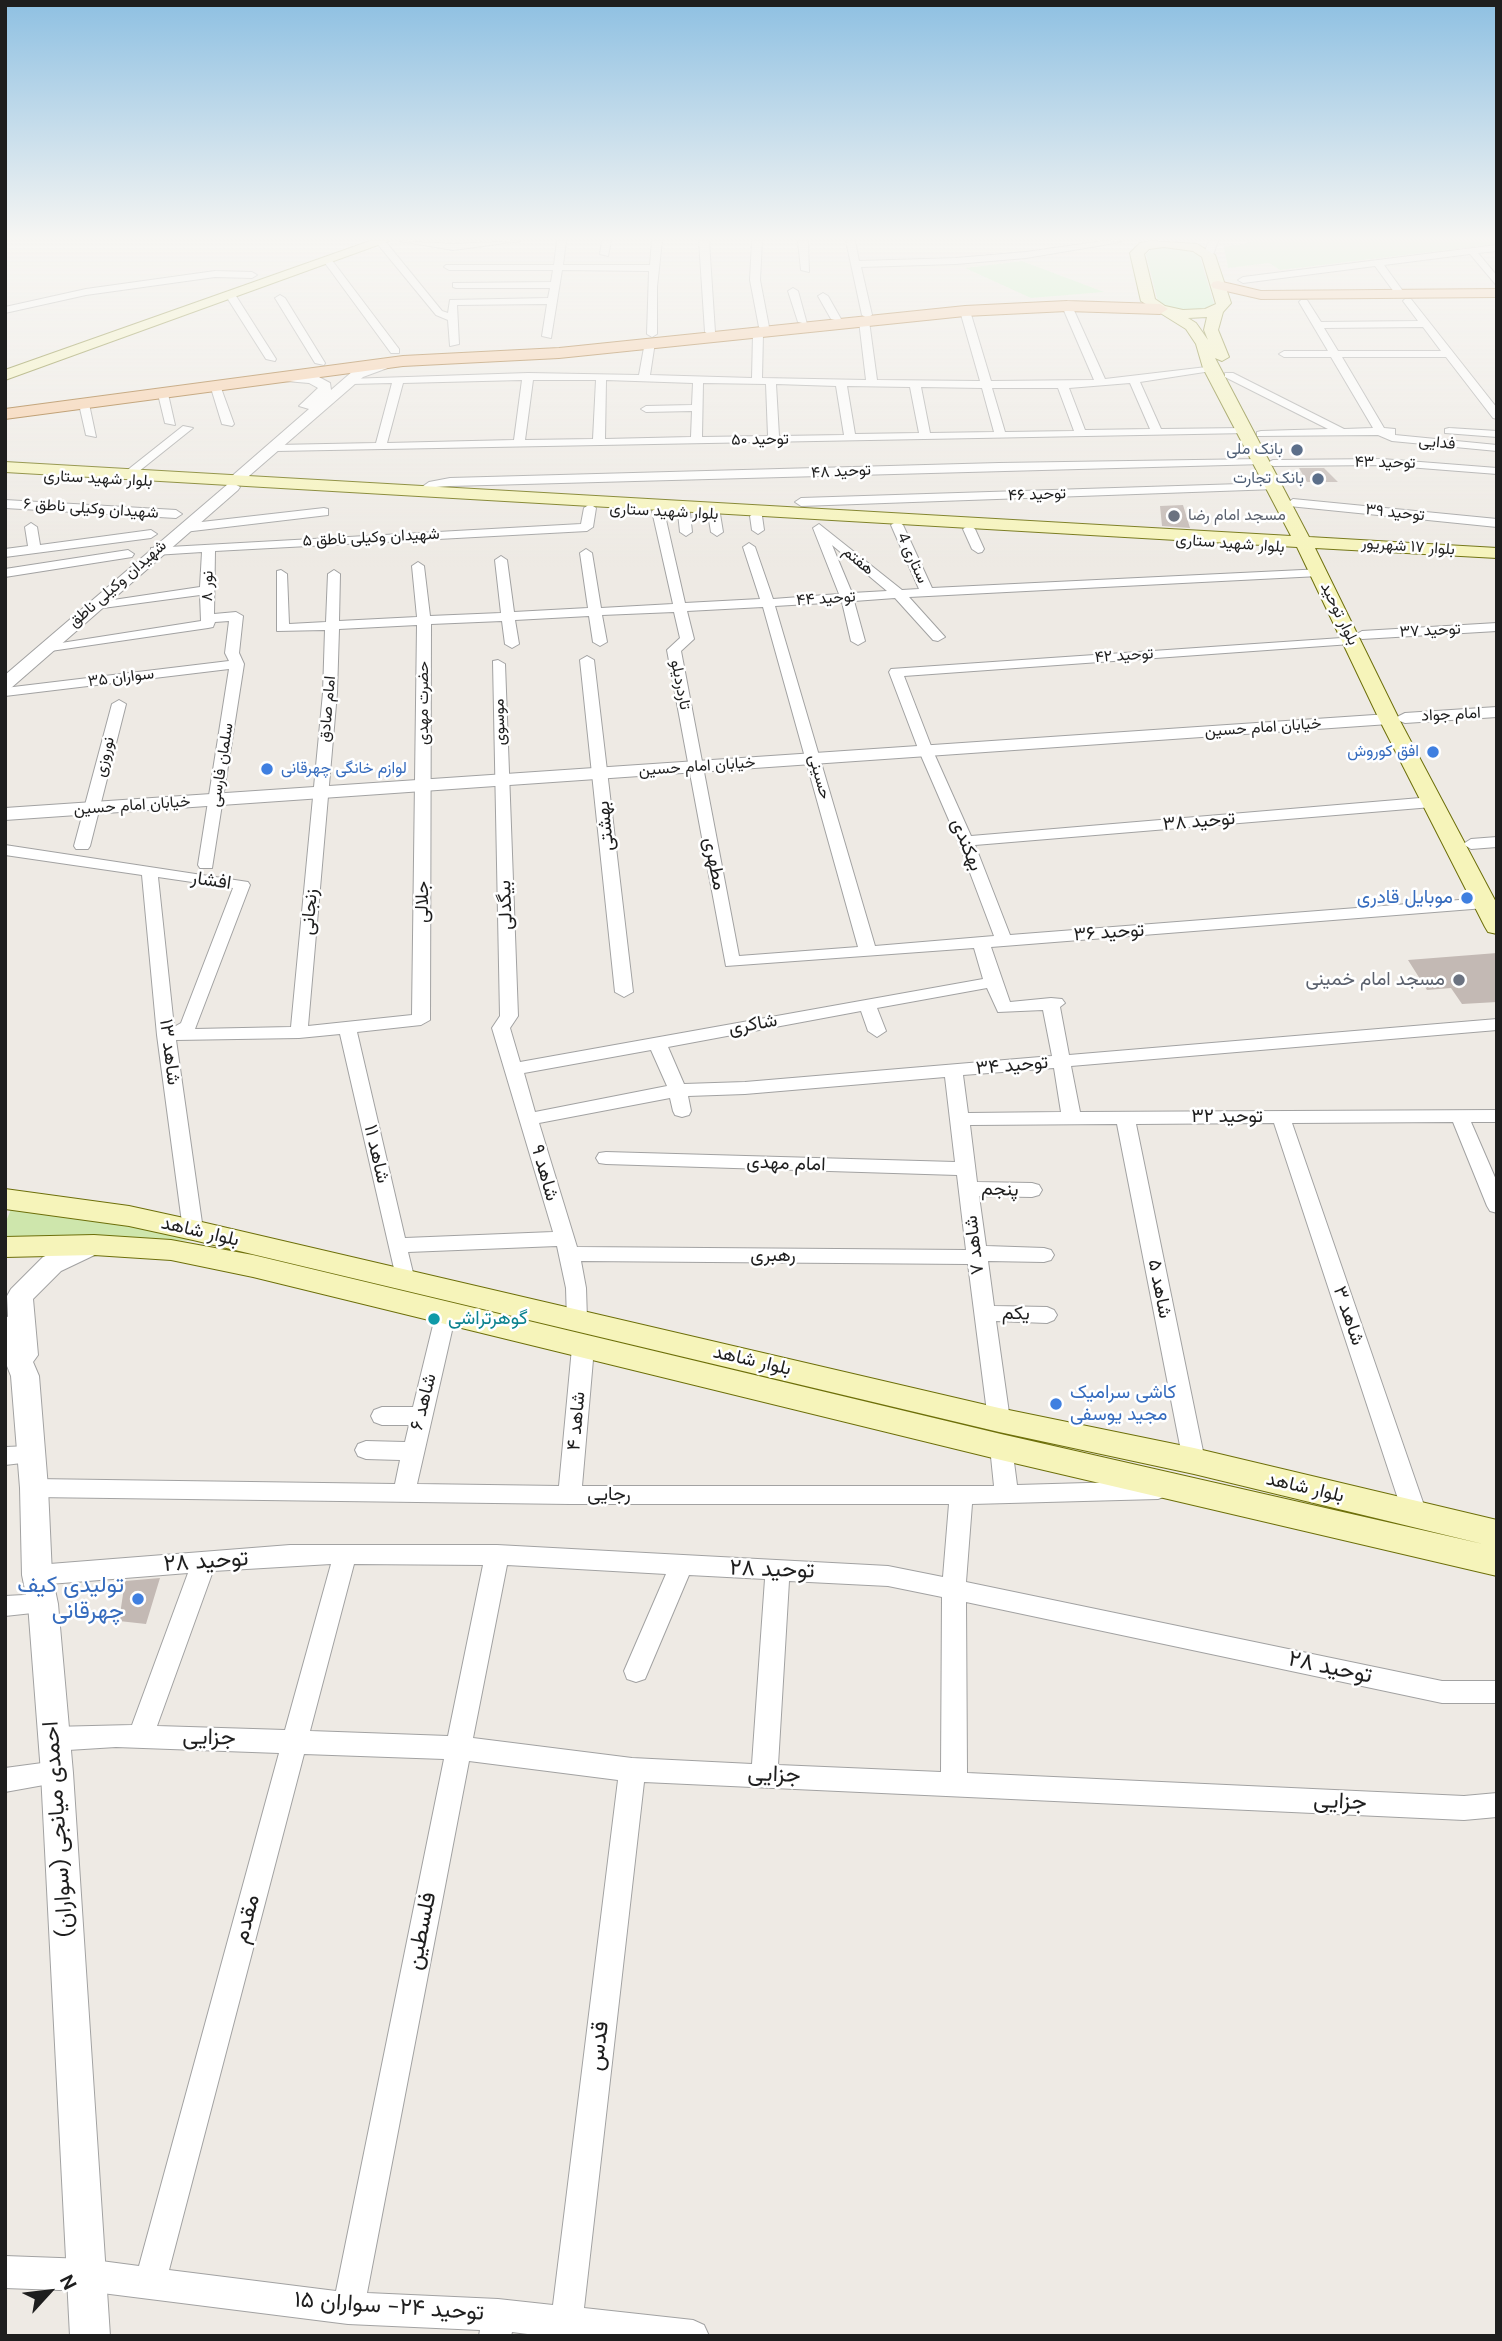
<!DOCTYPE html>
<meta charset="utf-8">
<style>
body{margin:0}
#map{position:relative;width:1502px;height:2341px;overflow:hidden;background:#eeeae4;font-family:"DM Sans",sans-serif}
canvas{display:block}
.frame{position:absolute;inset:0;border:7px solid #1e1e1e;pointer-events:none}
.north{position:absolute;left:14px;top:2257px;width:70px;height:70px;-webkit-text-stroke:5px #fff;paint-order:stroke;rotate:63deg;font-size:19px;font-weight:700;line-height:28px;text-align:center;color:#1e1e1e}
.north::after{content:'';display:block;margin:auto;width:24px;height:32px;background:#1e1e1e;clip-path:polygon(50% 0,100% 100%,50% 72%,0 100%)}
</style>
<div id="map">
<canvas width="1502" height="2341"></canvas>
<div class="frame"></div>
<div class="north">N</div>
</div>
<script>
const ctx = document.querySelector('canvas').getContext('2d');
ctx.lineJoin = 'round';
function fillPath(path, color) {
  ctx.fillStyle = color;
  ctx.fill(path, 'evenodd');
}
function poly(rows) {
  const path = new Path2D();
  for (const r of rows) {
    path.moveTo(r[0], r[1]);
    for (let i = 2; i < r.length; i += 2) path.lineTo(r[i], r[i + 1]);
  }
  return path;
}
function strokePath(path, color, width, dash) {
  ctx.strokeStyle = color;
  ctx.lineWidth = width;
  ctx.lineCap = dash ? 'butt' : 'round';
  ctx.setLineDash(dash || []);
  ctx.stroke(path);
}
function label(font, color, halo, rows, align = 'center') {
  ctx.font = font + ' "DM Sans",Vazirmatn,sans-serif';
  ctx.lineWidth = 5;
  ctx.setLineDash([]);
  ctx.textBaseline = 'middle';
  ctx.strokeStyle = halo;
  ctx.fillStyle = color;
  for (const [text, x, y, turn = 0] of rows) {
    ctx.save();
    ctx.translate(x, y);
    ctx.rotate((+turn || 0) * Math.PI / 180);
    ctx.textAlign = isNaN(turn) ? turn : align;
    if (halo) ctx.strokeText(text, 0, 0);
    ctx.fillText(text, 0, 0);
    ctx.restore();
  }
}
fillPath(poly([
 [13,1204,204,1241,99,1239,5,1243,5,1224]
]), '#cee6ac');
fillPath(poly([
 [1257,241,1497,241,1497,244,1280,270,1269,263,1228,268,1224,247],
 [1163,247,1179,248,1199,254,1214,304,1202,309,1186,310,1165,306,1158,302,1146,254,1152,249],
 [1022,261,1104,292,1031,298,965,268]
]), '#c3f6c3');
fillPath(poly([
 [1299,468,1324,468,1338,482,1307,482],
 [1183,505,1190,528,1162,526,1160,506],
 [1497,953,1497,1002,1462,1004,1451,988,1427,990,1408,960],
 [160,1578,146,1624,119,1621,125,1581]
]), '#c3b9b4');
const minor = poly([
 [385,241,442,311,448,313,450,300,548,298,550,288,456,288,453,287,453,283,551,282,553,270,449,270,444,267,446,265,554,265,557,241,566,241,563,265,650,265,652,241,662,241,657,287,657,334,652,337,647,334,649,271,562,270,551,338,542,336,547,304,457,305,459,344,450,346,448,320,436,315,376,242,385,241],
 [400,241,453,244,520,241,453,250,400,241],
 [602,241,611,241,608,256,600,254,602,241],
 [699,241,709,241,715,332,710,335,705,332,699,241],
 [752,241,762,241,760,280,769,327,764,330,759,327,750,280,752,241],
 [798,241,808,241,809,272,801,270,798,241],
 [846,241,855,241,859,261,956,258,1026,252,1103,241,1121,242,1026,258,956,264,861,267,872,315,867,318,862,315,846,241],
 [1209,241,1218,241,1213,255,1208,258,1203,255,1209,241],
 [1497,245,1497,251,1478,253,1497,276,1497,286,1470,254,1384,265,1405,294,1400,297,1397,296,1375,266,1243,283,1238,280,1243,277,1497,245],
 [325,259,331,259,399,349,399,353,391,353,325,263,325,259],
 [215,271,252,272,257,275,252,278,215,277,86,295,5,313,5,307,86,289,215,271],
 [793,288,798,291,807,324,798,322,788,291,793,288],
 [231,293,236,296,276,359,275,361,266,359,226,296,231,293],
 [823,293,828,296,841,319,839,321,831,319,818,296,823,293],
 [280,295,285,298,325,363,324,365,315,363,275,298,280,295],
 [1405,299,1411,299,1497,408,1497,419,1493,418,1446,357,1342,357,1384,428,1395,429,1395,435,1497,445,1497,451,1392,441,1378,435,1257,436,1257,432,1261,431,1328,429,1225,377,1225,373,1233,373,1344,429,1373,428,1331,357,1284,357,1279,354,1284,351,1328,351,1299,302,1301,300,1307,300,1321,322,1418,321,1403,301,1405,299],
 [1423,327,1441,351,1338,351,1324,328,1423,327],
 [1067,303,1072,306,1105,379,1215,366,1216,368,1211,371,1140,382,1161,429,1244,428,1248,429,1248,433,276,451,270,448,276,445,376,443,392,383,351,384,346,381,347,379,528,373,639,375,645,342,650,339,655,342,650,375,752,378,753,334,758,331,763,334,762,378,866,380,859,321,864,318,869,321,877,380,980,381,960,311,965,308,970,311,991,381,1094,380,1062,306,1067,303],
 [522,380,514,440,387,443,403,383,522,380],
 [533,380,596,380,593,439,525,440,533,380],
 [606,380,693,383,692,405,646,406,641,409,646,412,692,411,691,437,605,439,606,380],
 [703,383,766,384,768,436,702,437,703,383],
 [1130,383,1150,429,1085,430,1069,388,1130,383],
 [776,384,836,386,844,435,779,436,776,384],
 [847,386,910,387,919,433,855,434,847,386],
 [921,387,982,388,994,432,930,433,921,387],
 [992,388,1058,388,1074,431,1005,432,992,388],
 [216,385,221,388,234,424,232,426,222,424,211,388,216,385],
 [163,391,168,394,175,425,165,423,158,394,163,391],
 [84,401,89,404,96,437,86,435,79,404,84,401],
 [183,426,193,428,133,476,125,476,125,472,183,426],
 [1449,428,1497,431,1497,437,1445,433,1445,429,1449,428],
 [1260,459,1264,460,1264,464,450,486,436,487,425,493,419,489,429,482,450,478,999,463,1260,459],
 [1382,459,1497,468,1497,474,1382,465,1273,466,1267,463,1273,460,1382,459],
 [1272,483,1276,485,1276,489,801,506,795,502,801,498,1272,483],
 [1293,499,1497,519,1497,527,1289,506,1287,503,1293,499],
 [5,500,176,510,182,514,176,518,5,508,5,500],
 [590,504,596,508,593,527,587,531,215,551,214,614,236,612,243,616,239,653,244,664,212,868,200,868,198,865,229,669,5,696,5,688,229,661,225,653,229,621,215,622,213,627,208,628,37,653,35,650,42,646,201,621,200,595,88,610,86,607,93,603,200,587,202,552,155,555,151,554,151,548,581,524,584,508,590,504],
 [658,507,664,511,685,603,760,599,743,547,749,543,755,547,773,599,839,594,813,528,819,524,902,590,919,589,891,525,897,521,903,525,932,588,1323,569,1325,572,1319,576,909,597,945,637,938,641,933,640,895,598,854,601,865,641,858,645,851,641,842,602,775,606,875,946,994,936,958,841,919,751,889,672,891,669,1356,637,1356,643,1351,644,904,676,933,751,971,836,1432,797,1440,802,1432,807,975,845,1010,935,1485,898,1493,903,1485,908,991,947,1010,1002,1051,998,1062,999,1065,1003,1060,1007,1069,1055,1497,1019,1497,1030,1071,1066,1080,1112,1497,1110,1497,1122,1471,1122,1497,1182,1497,1213,1490,1211,1487,1206,1453,1122,1292,1123,1427,1514,1423,1521,1415,1523,1407,1521,1403,1514,1274,1123,1136,1124,1205,1461,1202,1467,1194,1470,1186,1467,1183,1461,1117,1124,970,1125,977,1182,1032,1183,1039,1185,1042,1190,1039,1195,1032,1197,979,1196,986,1246,1044,1248,1051,1250,1054,1255,1051,1260,1044,1262,988,1261,994,1306,1047,1307,1054,1310,1057,1315,1054,1320,1047,1323,996,1321,1010,1420,1007,1426,999,1429,991,1426,988,1420,968,1264,581,1261,586,1288,587,1320,584,1325,577,1328,570,1325,567,1320,566,1288,557,1246,408,1252,415,1281,412,1286,405,1288,398,1286,340,1034,299,1038,176,1040,203,1230,200,1235,186,1235,183,1230,157,1035,142,875,5,855,5,845,248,882,250,885,195,1029,291,1027,323,693,325,630,277,631,277,571,281,570,287,574,289,624,326,622,328,574,334,570,340,574,339,621,417,617,412,566,418,562,424,566,430,616,501,613,495,560,501,556,507,560,514,612,588,608,580,553,586,549,592,553,601,608,673,604,652,511,658,507],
 [832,545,887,591,852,593,832,545],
 [763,607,858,947,739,956,681,651,694,639,687,611,763,607],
 [674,612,680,638,667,650,726,966,974,948,983,979,520,1062,510,1028,518,1016,505,664,498,660,493,661,500,1016,492,1028,553,1232,405,1238,357,1032,421,1025,430,1020,431,624,502,621,505,644,512,648,519,644,515,620,589,616,593,642,600,646,607,642,602,615,674,612],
 [417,625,412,1015,308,1026,337,693,339,629,417,625],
 [158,877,233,888,181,1023,174,1027,158,877],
 [987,988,998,1012,1043,1010,1052,1056,745,1082,684,1084,668,1047,861,1011,868,1031,877,1037,886,1031,877,1008,987,988],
 [651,1050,667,1086,535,1112,524,1073,651,1050],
 [1054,1068,1061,1112,968,1113,963,1075,1054,1068],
 [945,1077,955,1162,606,1152,599,1153,596,1158,599,1163,606,1164,957,1175,966,1250,577,1247,539,1123,670,1098,673,1111,675,1115,682,1117,689,1115,691,1111,688,1096,745,1094,945,1077],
 [324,508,328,509,328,515,184,532,178,528,184,524,324,508],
 [684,509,690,513,692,532,686,536,680,532,678,513,684,509],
 [714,510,720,514,723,532,717,536,711,532,708,514,714,510],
 [756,512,762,516,764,530,758,534,752,530,750,516,756,512],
 [31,523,37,527,40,545,151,530,157,534,151,538,5,557,5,549,28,546,25,527,31,523],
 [969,525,975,529,984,549,982,552,978,553,972,549,963,529,969,525],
 [128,550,134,554,132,557,5,577,5,569,128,550],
 [1497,623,1497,631,1362,639,1355,635,1362,631,1497,623],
 [587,656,594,660,633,992,624,997,615,992,580,660,587,656],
 [119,700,126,704,90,846,88,849,76,849,74,846,112,704,119,700],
 [1497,837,1497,847,1471,849,1463,844,1471,839,1497,837],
 [446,1305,453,1308,456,1313,417,1484,559,1486,572,1348,576,1342,583,1340,590,1342,594,1348,582,1486,994,1486,990,1447,993,1441,1001,1438,1009,1441,1012,1447,1017,1485,1158,1481,1166,1484,1169,1490,1166,1496,1158,1499,972,1504,966,1582,1442,1681,1497,1681,1497,1703,1442,1703,966,1602,967,1773,1464,1796,1497,1793,1497,1817,1464,1820,644,1782,584,2308,693,2320,704,2325,709,2336,543,2336,512,2332,511,2336,479,2336,480,2330,348,2324,86,2291,5,2288,5,2256,86,2259,139,2266,279,1753,116,1747,52,1751,43,1747,39,1739,43,1731,52,1727,132,1725,188,1573,37,1585,29,1582,25,1575,29,1568,37,1565,290,1545,497,1545,888,1566,943,1577,949,1504,570,1504,34,1497,26,1494,23,1488,26,1482,34,1479,395,1484,400,1460,366,1459,358,1456,355,1450,358,1444,366,1441,405,1442,409,1425,382,1425,374,1422,371,1416,374,1410,382,1407,413,1407,436,1313,439,1308,446,1305],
 [331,1564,285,1730,157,1726,213,1571,331,1564],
 [354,1564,483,1565,448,1736,310,1731,354,1564],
 [507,1565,666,1574,624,1671,627,1679,636,1682,645,1679,689,1575,765,1579,752,1764,632,1758,473,1738,507,1565],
 [789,1581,888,1586,942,1597,941,1772,778,1765,789,1581],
 [304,1754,444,1759,336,2291,169,2270,304,1754],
 [469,1761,618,1780,553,2305,498,2299,367,2293,469,1761],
 [31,1446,39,1449,42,1455,39,1461,5,1465,5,1447,31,1446],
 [43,1594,51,1597,55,1604,51,1611,5,1616,5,1596,43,1594],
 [57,1761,66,1765,70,1773,66,1781,5,1792,5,1768,57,1761]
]);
const tertiary = poly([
 [388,359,395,363,393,366,363,377,242,482,232,482,230,479,232,476,309,409,299,406,318,388,309,383,286,381,286,375,317,376,330,383,331,390,353,371,388,359],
 [233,483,240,487,238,490,11,688,5,689,5,675,228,484,233,483],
 [1497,707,1497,717,1405,723,1397,720,1389,724,5,820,5,808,1389,714,1397,717,1405,713,1497,707],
 [94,1236,103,1239,107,1245,103,1251,61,1271,33,1299,38,1355,33,1362,39,1376,48,1488,52,1575,58,1604,73,1773,110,2336,70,2336,41,1773,28,1604,22,1575,20,1488,11,1376,5,1361,5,1316,8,1317,7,1296,11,1289,43,1257,94,1236]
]);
const secondary = poly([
 [370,241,389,241,5,380,5,370,370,241],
 [1151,241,1197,244,1215,255,1231,303,1223,312,1218,330,1229,357,1222,361,1215,358,1309,537,1497,548,1497,558,1315,548,1399,719,1497,904,1497,934,1488,932,1485,927,1379,719,1297,547,5,472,5,462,1291,536,1203,368,1196,344,1186,329,1141,301,1130,253,1140,243,1151,241],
 [1164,247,1193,251,1202,257,1216,304,1205,309,1183,310,1165,306,1155,299,1144,254,1149,249,1164,247],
 [1207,317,1204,330,1208,340,1196,323,1188,318,1207,317],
 [5,1189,129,1206,193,1220,999,1408,1194,1448,1497,1520,1497,1576,1001,1460,253,1277,171,1260,94,1255,5,1257,5,1237,94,1235,171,1240,253,1255,1001,1434,1483,1544,1194,1474,999,1432,193,1240,129,1226,5,1209,5,1189]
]);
const primary = poly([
 [1218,281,1261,291,1497,289,1497,297,1261,299,1213,288,1211,285,1213,282,1218,281],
 [1067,301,1160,304,1168,309,1160,314,1067,311,965,316,559,358,403,366,5,419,5,409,403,356,559,348,965,306,1067,301]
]);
strokePath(minor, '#a2a2a2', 2);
strokePath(tertiary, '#a2a2a2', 2);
strokePath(secondary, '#6d6f0a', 2);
strokePath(primary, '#905608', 2);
fillPath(minor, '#fff');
fillPath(tertiary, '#fff');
fillPath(secondary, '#f6f4ba');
fillPath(primary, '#f7caa0');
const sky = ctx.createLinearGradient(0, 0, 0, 569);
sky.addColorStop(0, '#8ec0e2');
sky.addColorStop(0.42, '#f7f6f3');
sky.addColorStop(1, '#f7f6f300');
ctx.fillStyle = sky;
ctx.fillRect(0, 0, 1502, 569);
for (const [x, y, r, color] of [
 [1297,450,7,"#5c6f8a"],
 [1318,479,7,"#5c6f8a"],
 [1174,516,7,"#6b7280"],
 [1433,752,7,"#3f7fe0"],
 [267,769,7,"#3f7fe0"],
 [1467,898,7,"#3f7fe0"],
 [1459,980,7,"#6b7280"],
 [434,1319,7,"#0f9aa8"],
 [1056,1404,7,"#3f7fe0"],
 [138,1599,7,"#3f7fe0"]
]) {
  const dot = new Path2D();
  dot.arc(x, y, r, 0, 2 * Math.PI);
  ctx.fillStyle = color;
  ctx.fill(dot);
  strokePath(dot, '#fff', 2.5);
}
label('16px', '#1e1e1e', '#fff', [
 ["توحید ۵۰",760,440,-1],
 ["فدایی",1437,443,5],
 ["توحید ۴۳",1385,463,1],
 ["توحید ۴۸",841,472,-3],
 ["بلوار شهید ستاری",98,479,3],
 ["توحید ۴۶",1037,495,-2],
 ["شهیدان وکیلی ناطق ۶",91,509,4],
 ["بلوار شهید ستاری",664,512,3],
 ["توحید ۳۹",1395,513,6],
 ["شهیدان وکیلی ناطق ۵",371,538,-3],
 ["بلوار شهید ستاری",1230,544,4],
 ["بلوار ۱۷ شهریور",1408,547,4],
 ["ستاری 4",912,558,66],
 ["هفتم",858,561,40],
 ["شهیدان وکیلی ناطق",118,584,-41],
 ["نور ۸",208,586,-89],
 ["توحید ۴۴",826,599,-4],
 ["بلوار توحید",1339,614,64],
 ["توحید ۳۷",1430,631,-3],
 ["توحید ۴۲",1124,656,-4],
 ["سواران ۳۵",121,678,-7],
 ["تاردردیلو",680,685,79],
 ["حضرت مهدی",424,703,-90],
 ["امام صادق",328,709,-85],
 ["امام جواد",1451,715,-3],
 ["موسوی",500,722,-92],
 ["خیابان امام حسین",1263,728,-4],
 ["نوروزی",105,757,-76],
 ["سلمان فارسی",222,765,-81],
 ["خیابان امام حسین",697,767,-4],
 ["حسینی",819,777,74],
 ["خیابان امام حسین",132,806,-4]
]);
label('16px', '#4e5e75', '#fff', [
 ["بانک ملی",1283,450],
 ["بانک تجارت",1304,479]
], 'right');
label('16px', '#5b616d', '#fff', [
 ["مسجد امام رضا",1188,516]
], 'left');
label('16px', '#366cbe', '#fff', [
 ["افق کوروش",1419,752],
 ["لوازم خانگی چهرقانی",281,769,"left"]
], 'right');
label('19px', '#1e1e1e', '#fff', [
 ["توحید ۳۸",1199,822,-5],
 ["بهشتی",606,826,-96],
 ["بهکندی",966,845,68],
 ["مطهری",714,864,79],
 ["افشار",211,881,8],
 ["جلالی",423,902,-89],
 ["بیگدلی",506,905,-92],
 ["زنجانی",310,912,-85],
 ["توحید ۳۶",1109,933,-4],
 ["شاکری",753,1025,-10],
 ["شاهد ۱۳",169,1052,83],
 ["توحید ۳۴",1012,1066,-5],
 ["توحید ۳۲",1227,1117],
 ["شاهد ۱۱",376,1154,77],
 ["امام مهدی",786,1164,2],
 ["شاهد ۹",544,1173,74],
 ["پنجم",1000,1190,2],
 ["بلوار شاهد",200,1232,13],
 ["شاهد ۷",975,1245,-97],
 ["رهبری",773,1256],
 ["شاهد ۵",1159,1289,79],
 ["یکم",1016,1314,2],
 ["شاهد ۳",1348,1316,71],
 ["بلوار شاهد",752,1361,13],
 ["شاهد ۶",424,1402,-76],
 ["شاهد ۴",577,1421,-85],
 ["بلوار شاهد",1305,1488,13],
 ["رجایی",609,1495]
]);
label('19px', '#366cbe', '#fff', [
 ["موبایل قادری",1453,898],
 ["کاشی سرامیک",1070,1393,"left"],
 ["مجید یوسفی",1070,1415,"left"]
], 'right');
label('19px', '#5b616d', '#fff', [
 ["مسجد امام خمینی",1445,980]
], 'right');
label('19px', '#0d838f', '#fff', [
 ["گوهرتراشی",448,1319]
], 'left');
label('23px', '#1e1e1e', '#fff', [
 ["توحید ۲۸",206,1562,-4],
 ["توحید ۲۸",772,1570,2],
 ["توحید ۲۸",1330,1668,12],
 ["جزایی",209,1738,1],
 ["جزایی",774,1775,2],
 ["جزایی",1340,1802,3],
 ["احمدی میانجی (سواران)",59,1829,-94],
 ["مقدم",247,1919,-75],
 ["فلسطین",422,1931,-79],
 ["قدس",599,2046,-83],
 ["توحید ۲۴- سواران ۱۵",389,2307,4]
]);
label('23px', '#366cbe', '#fff', [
 ["تولیدی کیف",124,1586],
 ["چهرقانی",124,1612]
], 'right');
</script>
